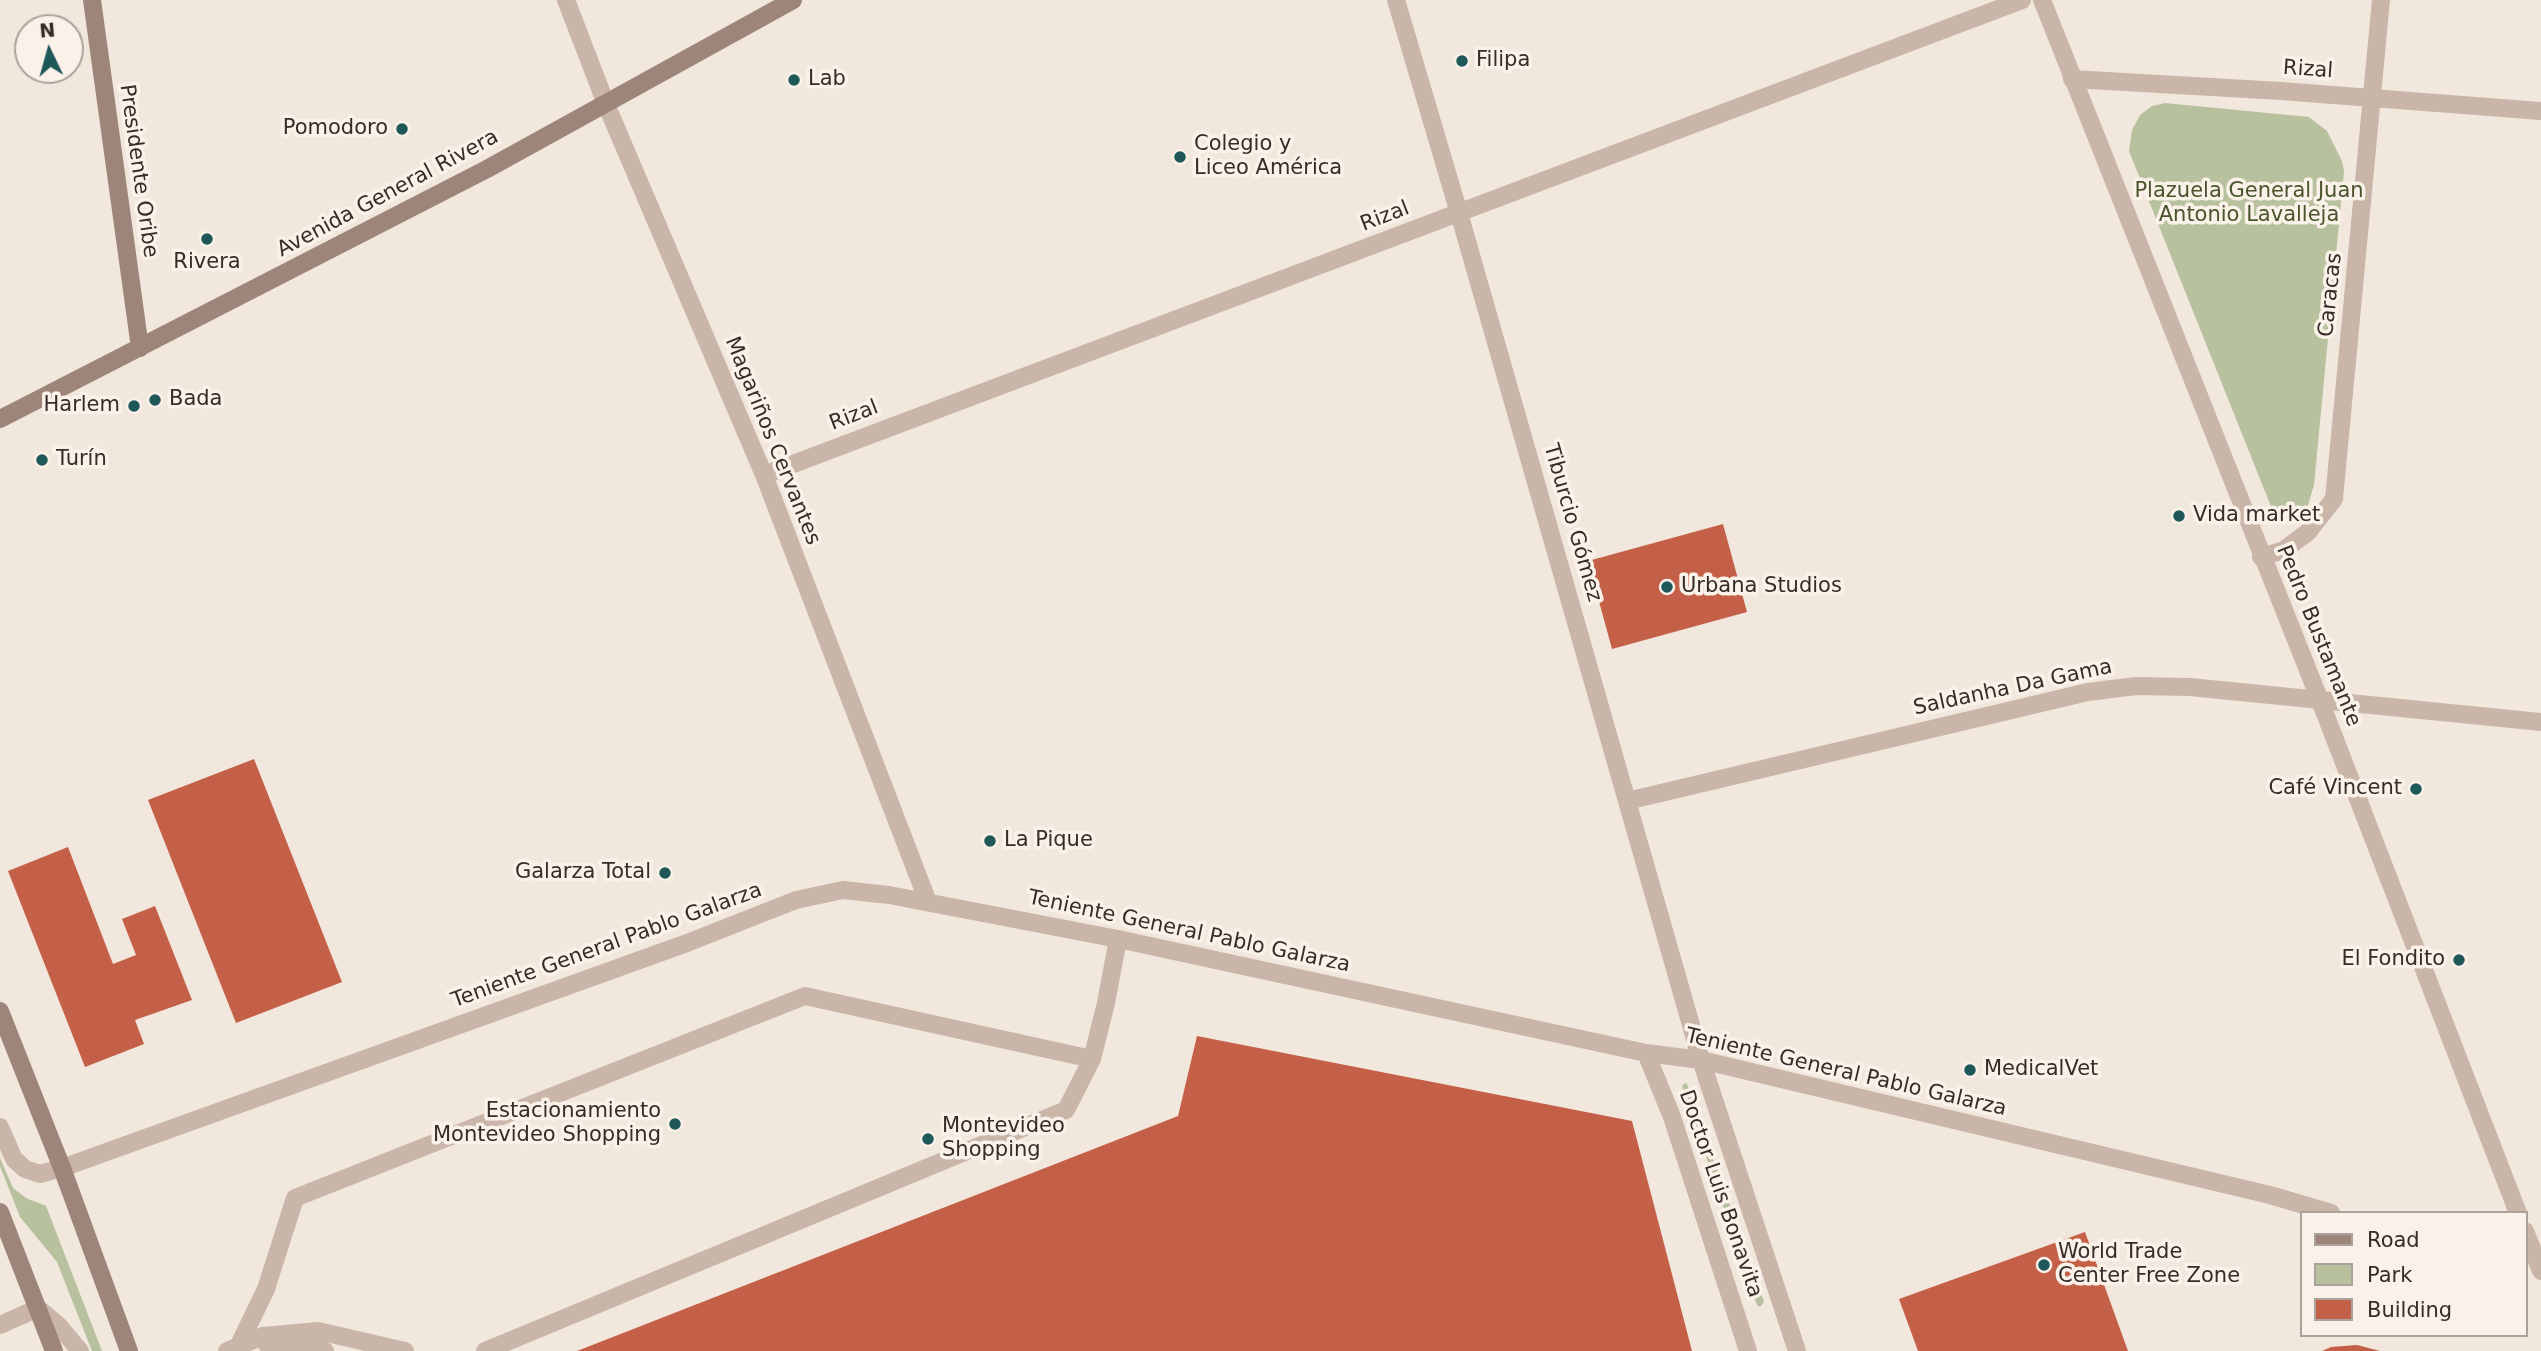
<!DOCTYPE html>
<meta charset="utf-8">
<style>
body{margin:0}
#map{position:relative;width:2541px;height:1351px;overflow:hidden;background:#f2e7dd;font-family:"DejaVu Sans",sans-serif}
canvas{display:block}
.legend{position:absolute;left:2300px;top:1211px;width:228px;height:126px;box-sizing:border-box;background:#faf1e9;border:2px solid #aca29c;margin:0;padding:9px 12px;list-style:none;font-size:21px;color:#372c29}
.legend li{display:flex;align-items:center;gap:14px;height:35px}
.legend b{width:35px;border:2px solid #aca29c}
.north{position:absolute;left:14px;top:14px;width:70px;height:70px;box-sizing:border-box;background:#faf1e9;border:2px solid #aca29c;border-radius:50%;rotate:355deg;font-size:19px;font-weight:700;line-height:28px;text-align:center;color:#372c29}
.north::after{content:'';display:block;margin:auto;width:24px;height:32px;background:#1e5859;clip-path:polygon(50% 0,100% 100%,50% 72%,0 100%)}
</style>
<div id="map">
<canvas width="2541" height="1351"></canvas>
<ul class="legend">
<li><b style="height:9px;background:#9e857a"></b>Road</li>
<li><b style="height:19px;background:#b7c19d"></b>Park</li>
<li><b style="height:19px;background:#c56048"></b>Building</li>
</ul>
<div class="north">N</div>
</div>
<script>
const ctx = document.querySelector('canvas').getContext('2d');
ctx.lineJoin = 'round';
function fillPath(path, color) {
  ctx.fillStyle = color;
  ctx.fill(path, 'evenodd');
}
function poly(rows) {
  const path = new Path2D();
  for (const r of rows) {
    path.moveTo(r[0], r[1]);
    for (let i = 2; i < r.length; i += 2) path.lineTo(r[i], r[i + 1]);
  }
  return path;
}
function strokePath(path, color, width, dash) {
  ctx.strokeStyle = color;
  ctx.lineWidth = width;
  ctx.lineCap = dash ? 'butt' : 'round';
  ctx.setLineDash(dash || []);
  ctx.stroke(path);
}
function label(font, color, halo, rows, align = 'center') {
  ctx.font = font + ' "DejaVu Sans",sans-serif';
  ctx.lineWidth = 7;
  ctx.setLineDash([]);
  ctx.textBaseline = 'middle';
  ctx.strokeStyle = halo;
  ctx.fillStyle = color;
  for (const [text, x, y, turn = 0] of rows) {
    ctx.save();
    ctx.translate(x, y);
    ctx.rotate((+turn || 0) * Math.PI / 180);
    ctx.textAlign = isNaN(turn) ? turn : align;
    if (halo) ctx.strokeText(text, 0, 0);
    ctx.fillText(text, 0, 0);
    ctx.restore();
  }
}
fillPath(poly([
 [2165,103,2309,117,2327,131,2342,161,2344,171,2314,485,2308,505,2298,513,2277,514,2272,509,2129,151,2132,130,2140,115,2152,106],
 [1685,1083,1687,1084,1764,1302,1760,1307,1757,1305,1682,1086],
 [0,1158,13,1188,26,1198,46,1206,102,1351,92,1351,57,1262,20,1217,0,1166]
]), '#b7c19d');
fillPath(poly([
 [1723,524,1747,612,1612,649,1588,561],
 [254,759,342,982,236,1023,148,800],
 [68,847,113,964,136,955,122,919,155,906,192,1000,135,1020,144,1044,85,1067,8,871],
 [1197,1036,1632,1121,1692,1351,577,1351,1178,1116],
 [2085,1232,2128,1351,1918,1351,1899,1299],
 [2357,1345,2380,1351,2322,1351,2331,1347]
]), '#c56048');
strokePath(poly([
 [1092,1059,1106,1003,1118,939],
 [239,1345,266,1289,295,1198,805,996,1092,1059,1066,1110,485,1351],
 [267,1345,312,1347,325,1351],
 [227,1351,263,1336,318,1331,405,1351]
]), '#cab6a9', 18);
strokePath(poly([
 [566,0,606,104,764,475,928,902],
 [1396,0,1459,213,1701,1060,1797,1351],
 [2042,0,2319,698,2518,1213],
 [2072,79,2281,91,2541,111],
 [764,475,2022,0],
 [2261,557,2284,550,2308,532,2334,499,2381,0],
 [1627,801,2088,692,2136,686,2190,687,2541,722],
 [1646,1053,1672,1117,1748,1351],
 [0,1127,14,1159,25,1169,40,1174,62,1168,687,943,796,900,843,890,889,895,1118,939,1646,1053,1701,1060,2270,1195,2331,1213],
 [2525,1231,2541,1271],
 [0,1325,38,1308,59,1326,80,1351]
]), '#cab6a9', 18);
strokePath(poly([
 [92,0,140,348],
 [0,419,487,169,793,0],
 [0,1011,62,1168,129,1351],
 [0,1212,54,1351]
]), '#9e857a', 18);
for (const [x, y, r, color] of [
 [1462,61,7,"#1e5859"],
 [794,80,7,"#1e5859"],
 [402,129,7,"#1e5859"],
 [1180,157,7,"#1e5859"],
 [207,239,7,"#1e5859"],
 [155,400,7,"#1e5859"],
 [134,406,7,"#1e5859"],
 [42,460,7,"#1e5859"],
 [2179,516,7,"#1e5859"],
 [1667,587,7,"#1e5859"],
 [2416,789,7,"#1e5859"],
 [990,841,7,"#1e5859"],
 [665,873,7,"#1e5859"],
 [2459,960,7,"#1e5859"],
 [1970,1070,7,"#1e5859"],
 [675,1124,7,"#1e5859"],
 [928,1139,7,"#1e5859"],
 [2044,1265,7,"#1e5859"]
]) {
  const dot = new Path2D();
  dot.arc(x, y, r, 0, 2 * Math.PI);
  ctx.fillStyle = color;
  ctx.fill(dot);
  strokePath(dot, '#faf1e9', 2.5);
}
label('21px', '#372c29', '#faf1e9', [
 ["Filipa",1476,61],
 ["Lab",808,80],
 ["Pomodoro",388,129,"right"],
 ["Colegio y",1194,145],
 ["Liceo América",1194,169],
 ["Rivera",207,263,"center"],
 ["Bada",169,400],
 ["Harlem",120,406,"right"],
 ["Turín",56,460],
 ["Vida market",2193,516],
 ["Urbana Studios",1681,587],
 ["Café Vincent",2402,789,"right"],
 ["La Pique",1004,841],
 ["Galarza Total",651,873,"right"],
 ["El Fondito",2445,960,"right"],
 ["MedicalVet",1984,1070],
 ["Estacionamiento",661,1112,"right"],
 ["Montevideo Shopping",661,1136,"right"],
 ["Montevideo",942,1127],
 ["Shopping",942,1151],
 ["World Trade",2058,1253],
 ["Center Free Zone",2058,1277]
], 'left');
label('21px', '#372c29', '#faf1e9', [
 ["Rizal",2308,70,4],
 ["Presidente Oribe",138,171,82],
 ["Avenida General Rivera",388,194,-28],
 ["Rizal",1385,217,-21],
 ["Caracas",2331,295,-84],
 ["Rizal",854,416,-21],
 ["Magariños Cervantes",772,441,68],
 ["Tiburcio Gómez",1572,523,74],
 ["Pedro Bustamante",2318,636,68],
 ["Saldanha Da Gama",2013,688,-12],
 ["Teniente General Pablo Galarza",1189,932,12],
 ["Teniente General Pablo Galarza",607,946,-20],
 ["Teniente General Pablo Galarza",1846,1073,13],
 ["Doctor Luis Bonavita",1720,1194,71]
]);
label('21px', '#49552c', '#faf1e9', [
 ["Plazuela General Juan",2249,192],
 ["Antonio Lavalleja",2249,216]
]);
</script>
